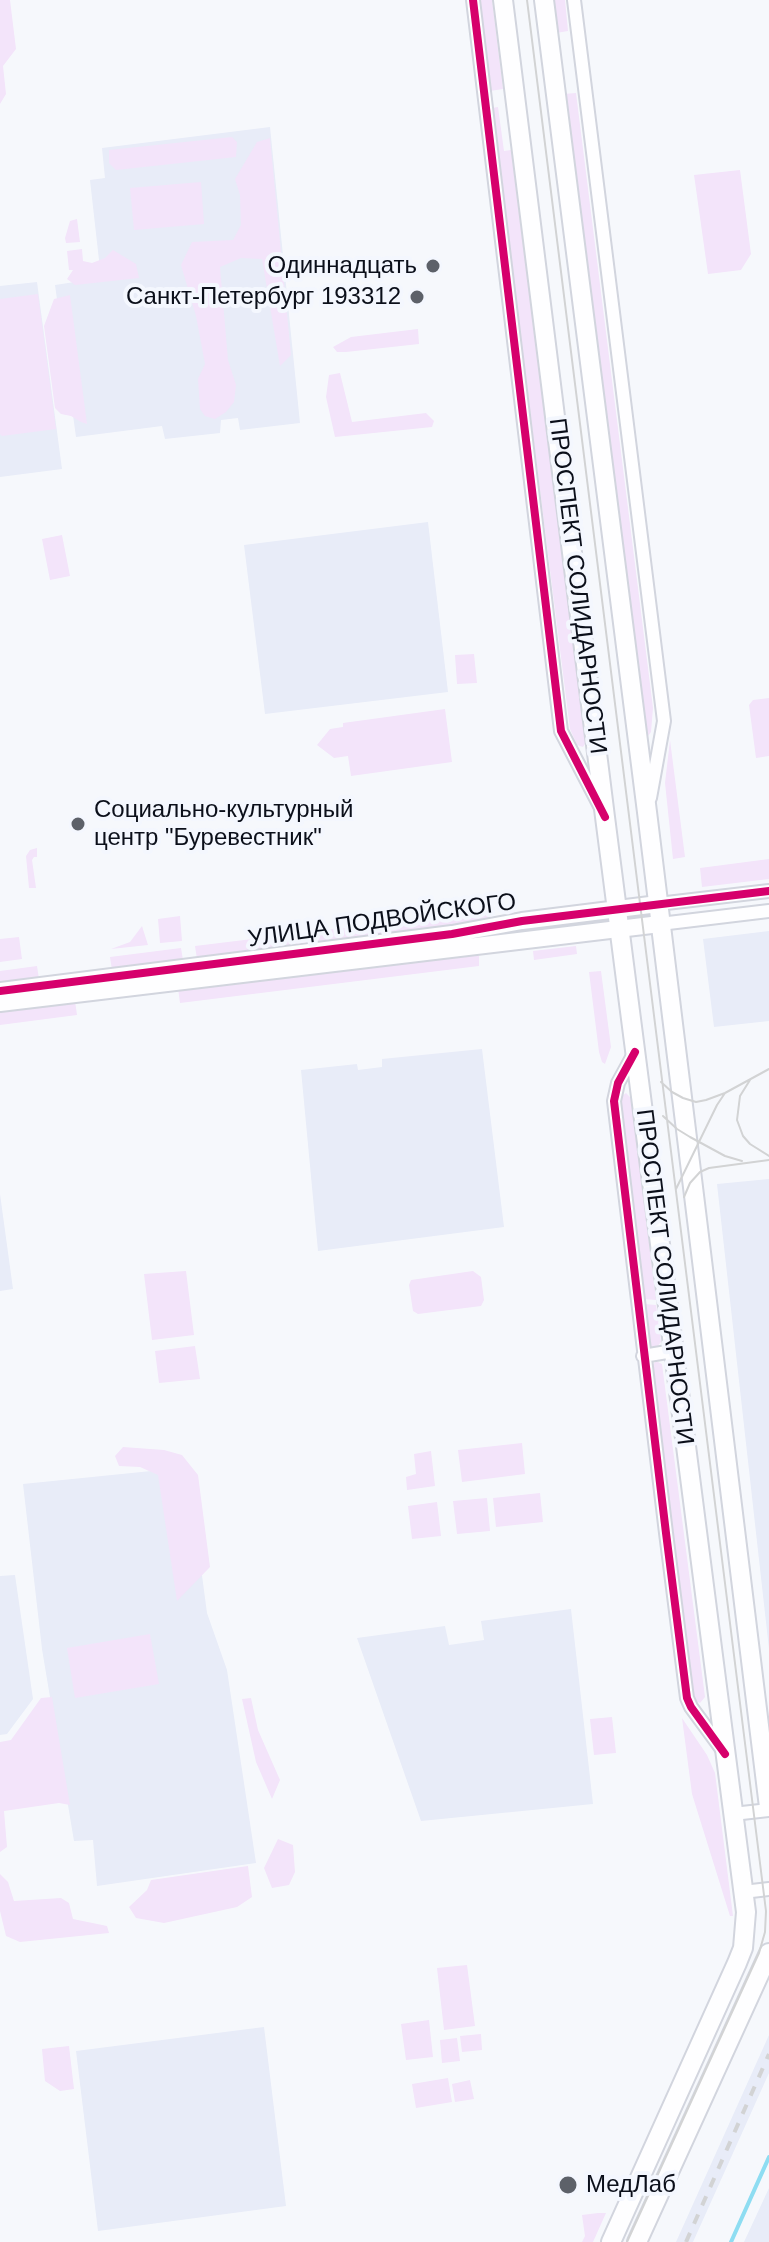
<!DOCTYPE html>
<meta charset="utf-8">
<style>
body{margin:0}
canvas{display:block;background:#f6f8fc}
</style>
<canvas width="769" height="2242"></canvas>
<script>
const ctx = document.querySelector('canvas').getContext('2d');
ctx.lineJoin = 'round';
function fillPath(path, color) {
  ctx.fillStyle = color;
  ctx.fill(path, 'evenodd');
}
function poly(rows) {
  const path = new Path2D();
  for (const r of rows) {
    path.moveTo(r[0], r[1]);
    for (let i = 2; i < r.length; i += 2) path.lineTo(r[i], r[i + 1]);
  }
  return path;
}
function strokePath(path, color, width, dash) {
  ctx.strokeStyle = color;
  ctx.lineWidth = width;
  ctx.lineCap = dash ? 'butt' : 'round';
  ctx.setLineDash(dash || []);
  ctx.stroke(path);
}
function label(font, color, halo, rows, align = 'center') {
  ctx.font = font + ' Helvetica,sans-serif';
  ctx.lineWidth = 8;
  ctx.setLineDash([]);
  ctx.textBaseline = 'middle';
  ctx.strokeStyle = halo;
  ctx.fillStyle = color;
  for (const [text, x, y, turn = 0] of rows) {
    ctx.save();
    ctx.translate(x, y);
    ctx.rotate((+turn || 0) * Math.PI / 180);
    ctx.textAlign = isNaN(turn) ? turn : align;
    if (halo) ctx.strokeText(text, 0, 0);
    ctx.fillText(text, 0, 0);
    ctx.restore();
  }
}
fillPath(poly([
 [270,127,300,423,240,430,238,418,221,420,220,433,165,439,162,426,76,437,55,285,101,278,90,180,105,178,102,148],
 [37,282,62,469,0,477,0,286],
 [428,522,448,692,265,714,244,545],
 [769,931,769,1021,714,1027,703,939],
 [482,1049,504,1227,318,1251,301,1070,357,1064,358,1070,382,1067,382,1059],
 [769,1179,769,1649,717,1184],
 [0,1194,13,1289,0,1291],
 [171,1469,190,1485,207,1613,227,1670,256,1863,97,1886,93,1840,74,1841,42,1649,23,1484],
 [15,1575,33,1699,7,1734,0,1735,0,1576],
 [571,1609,593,1804,421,1821,357,1638,445,1626,449,1645,484,1640,481,1621],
 [264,2027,286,2206,98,2231,76,2051],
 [769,2035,769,2073,693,2242,676,2242],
 [769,2188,769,2242,744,2242]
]), '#e8ecf8');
fillPath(poly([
 [0,0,10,0,16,49,3,66,6,94,0,104],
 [478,0,492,0,503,89,490,91],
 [552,0,565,0,568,31,556,33],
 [576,93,653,708,651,732,648,736,646,735,563,94],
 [498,107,504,151,511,150,586,742,583,747,577,745,570,729,492,108],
 [232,137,237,142,236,157,116,170,109,163,109,150],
 [270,138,291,355,280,366,262,259,241,258,220,267,228,360,236,385,234,402,226,412,215,419,205,416,200,409,198,379,205,364,196,316,181,265,192,242,233,240,241,225,240,195,235,179,257,142],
 [740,170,751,254,741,270,708,274,694,175],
 [201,182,204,224,134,230,130,188],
 [77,219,80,242,66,243,65,238,70,221],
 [82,249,83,261,92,263,105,258,113,250,136,264,139,278,75,285,67,279,73,270,69,270,67,251],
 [38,294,56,429,2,436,0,434,0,299],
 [70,295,87,424,81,422,71,416,61,414,55,408,44,326,54,299],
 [418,329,419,344,346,352,337,352,333,347,351,337],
 [340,373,352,422,426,413,434,421,432,427,335,437,326,397,329,375],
 [62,535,70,576,50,580,42,539],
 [474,654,477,683,457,684,455,655],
 [769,698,769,756,756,758,749,705,753,700],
 [445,709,452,762,351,776,348,756,334,758,317,745,330,729,343,727,343,723],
 [670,740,685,857,673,859,665,783],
 [37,848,37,857,34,857,32,860,36,888,29,888,26,856,30,850],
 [769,859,769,879,702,887,700,868],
 [490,910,491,917,448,929,197,959,195,946],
 [180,916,182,941,160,943,158,919],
 [142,926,148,945,111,949,130,942],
 [19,937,22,959,0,962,0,939],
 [576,946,577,954,534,960,533,951],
 [181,948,183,960,112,970,110,957],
 [454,954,479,956,479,966,180,1003,178,988],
 [37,966,39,979,0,983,0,971],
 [601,971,611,1047,605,1064,602,1062,599,1052,589,972],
 [75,1001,77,1015,0,1025,0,1011],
 [626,1093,631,1098,656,1300,643,1299,621,1119,621,1104,622,1096],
 [186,1271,194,1335,152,1340,144,1274],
 [473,1271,481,1277,484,1300,481,1306,418,1314,413,1311,409,1285,411,1280],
 [644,1304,656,1305,661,1342,656,1348,651,1347,649,1343],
 [195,1346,200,1379,159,1383,155,1351],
 [656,1361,662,1364,705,1697,700,1703,695,1701,693,1698,652,1366],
 [522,1443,525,1474,462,1482,458,1450],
 [123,1447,164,1450,182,1455,198,1475,210,1567,177,1601,158,1475,140,1467,119,1466,115,1456],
 [431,1451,435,1486,407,1490,406,1477,416,1474,414,1454],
 [540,1493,543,1522,496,1527,493,1498],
 [487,1498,490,1531,457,1534,453,1501],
 [437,1502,441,1536,412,1539,408,1506],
 [150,1634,159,1684,75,1698,67,1648],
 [52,1697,70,1805,59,1803,4,1811,7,1847,0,1852,0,1742,11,1740,41,1698],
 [251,1698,258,1730,280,1780,272,1799,256,1762,242,1699],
 [612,1717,616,1753,594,1755,590,1719],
 [682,1718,707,1755,715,1773,733,1916,730,1916,692,1794],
 [278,1839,293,1845,295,1872,289,1885,272,1888,264,1868],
 [248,1866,252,1897,237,1907,164,1923,136,1918,129,1907,147,1890,151,1880],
 [0,1874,8,1882,14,1901,61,1898,69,1903,73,1919,107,1926,109,1933,20,1942,6,1936,0,1911],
 [467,1965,475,2026,444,2030,437,1968],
 [429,2020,433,2057,406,2060,401,2024],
 [481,2034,482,2050,462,2052,460,2036],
 [457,2038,460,2061,442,2063,440,2040],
 [69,2046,74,2089,60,2091,45,2081,42,2049],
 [448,2078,452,2102,416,2108,412,2084],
 [470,2080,474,2099,455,2102,452,2084],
 [598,2213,606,2213,593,2242,582,2242,585,2236,582,2215]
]), '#f3e4fa');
strokePath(poly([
 [731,2242,769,2157]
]), '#8eddf2', 4);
const minor = poly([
 [473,0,561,731,600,806],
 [574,0,664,721,650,798],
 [658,904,769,891],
 [660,924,769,911],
 [635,1052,618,1083,614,1101,666,1533,687,1698,691,1707,724,1752],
 [643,1356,673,1351],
 [733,1814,769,1810],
 [743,1892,769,1889]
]);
const tertiary = poly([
 [0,991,452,934,522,921,658,904],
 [0,1003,660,924]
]);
const secondary = poly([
 [503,0,605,817,746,1912,743,1948,737,1963,611,2242],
 [544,0,647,812,769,1807],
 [637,2242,769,1953]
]);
strokePath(minor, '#d2d5de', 16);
strokePath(tertiary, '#d2d5de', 20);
strokePath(secondary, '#d2d5de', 22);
strokePath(minor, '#fefeff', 12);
strokePath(tertiary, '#fefeff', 16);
strokePath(secondary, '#fefeff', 18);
strokePath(poly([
 [527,0,766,1911,765,1932,759,1953,627,2242],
 [750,1080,740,1096,737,1120,743,1136,750,1144,769,1156],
 [661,1082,672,1092,683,1098,696,1102,706,1100,725,1093,769,1069],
 [663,1116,677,1129,690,1137,725,1156,742,1161],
 [676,1189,717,1105,725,1093],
 [684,1197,690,1183,700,1172,709,1168,769,1160]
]), '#d2d3d4', 2);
strokePath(poly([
 [686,2242,769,2054]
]), '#d2d3d4', 4, [10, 10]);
strokePath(poly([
 [473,0,561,731,605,817],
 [0,991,452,934,522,921,769,891],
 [635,1052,618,1083,614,1101,666,1533,687,1698,691,1707,725,1754]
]), '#d6006c', 8);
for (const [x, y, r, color] of [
 [433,266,8,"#5d6169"],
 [417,297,8,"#5d6169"],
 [78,824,8,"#5d6169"],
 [568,2185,10,"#5d6169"]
]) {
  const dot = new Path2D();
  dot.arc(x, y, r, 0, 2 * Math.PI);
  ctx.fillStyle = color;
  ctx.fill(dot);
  strokePath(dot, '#f4f7fe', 3);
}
label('24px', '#0b0f1a', '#f4f7fe', [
 ["Одиннадцать",417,266],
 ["Санкт-Петербург 193312",401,297],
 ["Социально-культурный",94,810,"left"],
 ["центр \"Буревестник\"",94,838,"left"],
 ["МедЛаб",586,2185,"left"]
], 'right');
label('24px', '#0b0f1a', '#f4f7fe', [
 ["ПРОСПЕКТ СОЛИДАРНОСТИ",577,586,83],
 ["УЛИЦА ПОДВОЙСКОГО",382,921,-8],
 ["ПРОСПЕКТ СОЛИДАРНОСТИ",664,1277,83]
]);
</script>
